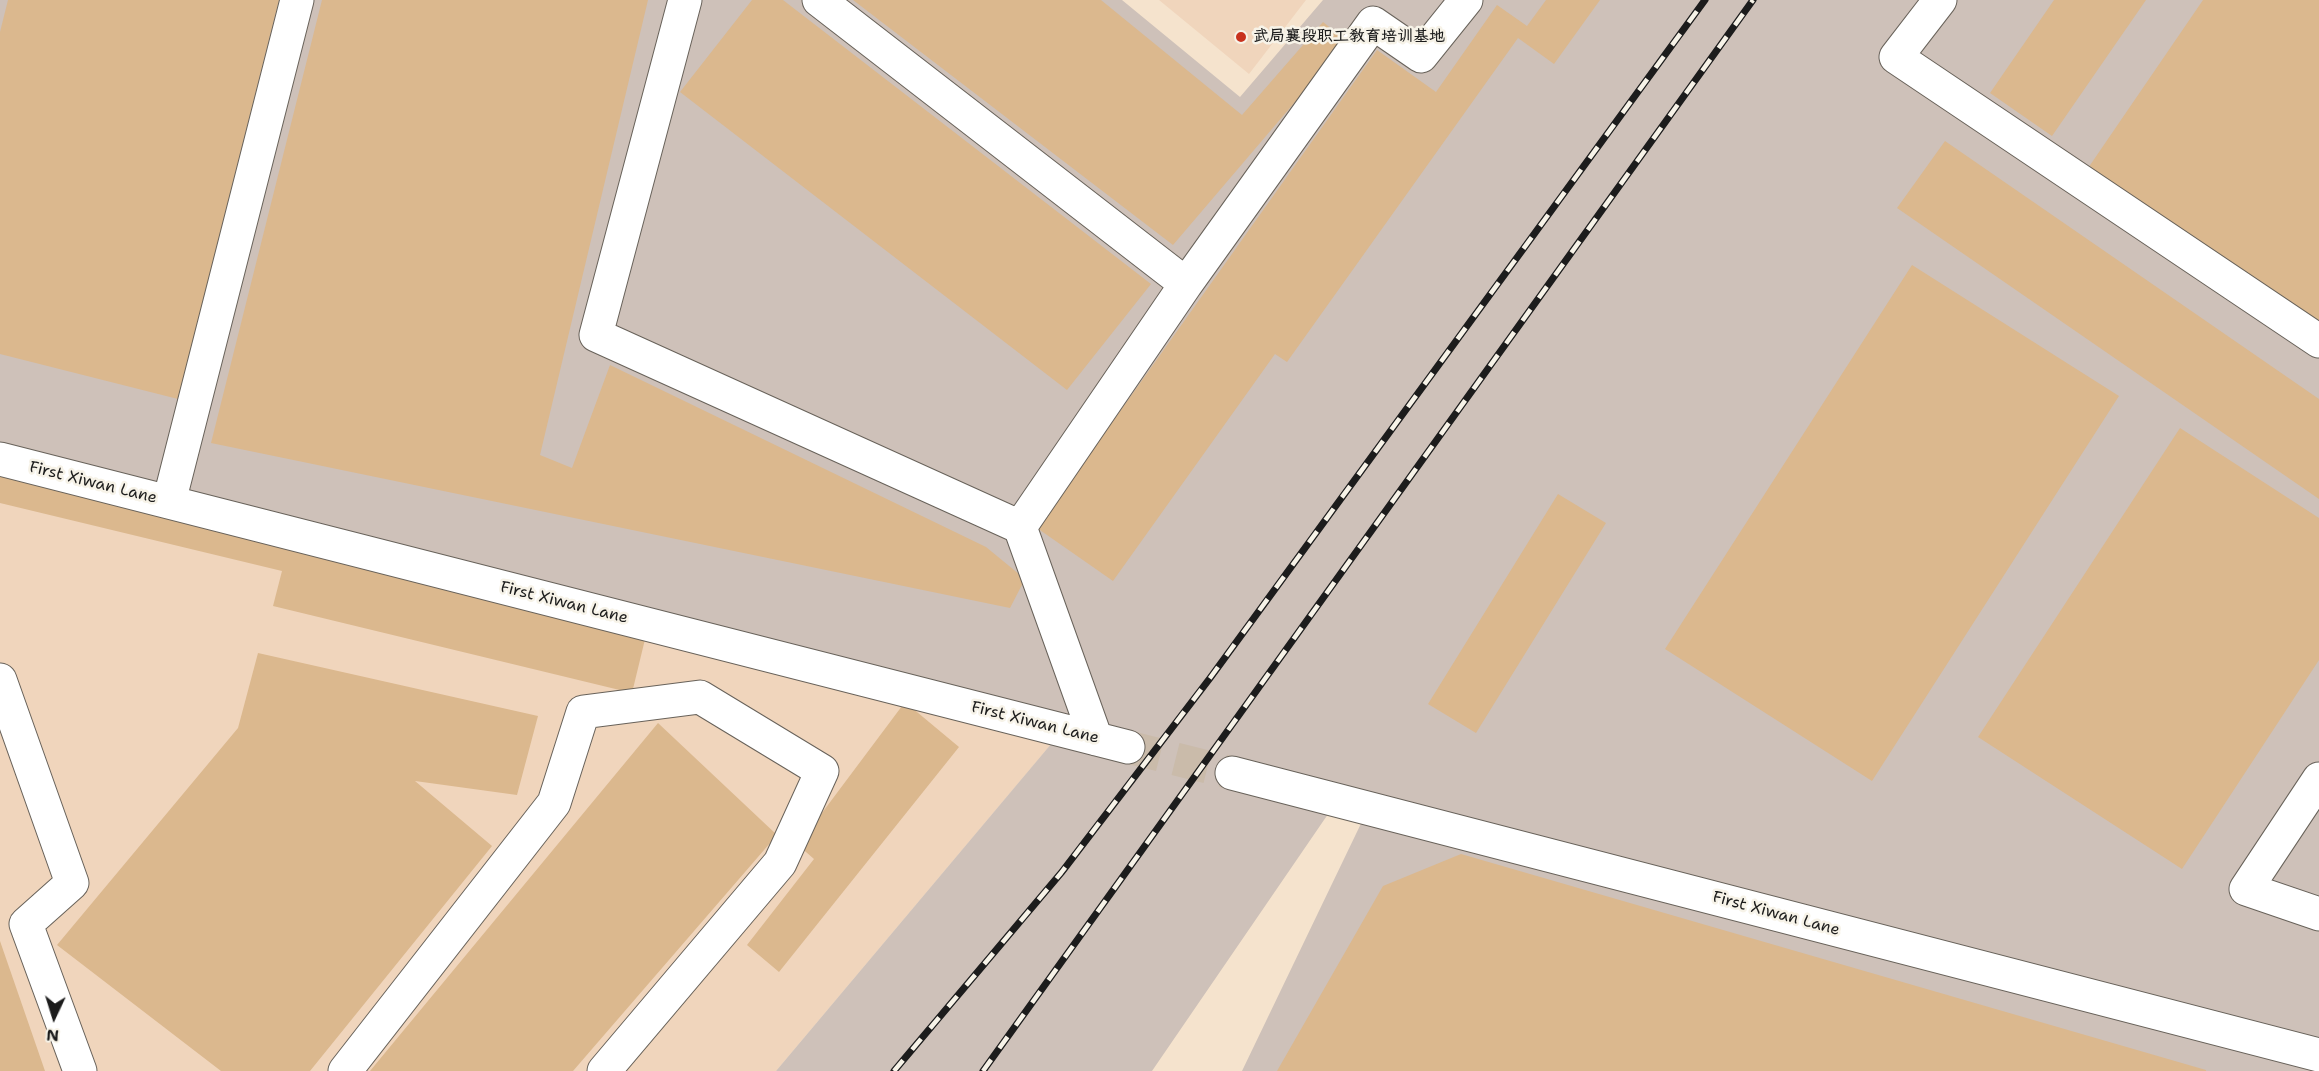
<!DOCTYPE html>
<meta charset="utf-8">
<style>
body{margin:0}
#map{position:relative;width:2319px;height:1071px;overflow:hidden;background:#f5e3cd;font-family:"Shantell Sans",sans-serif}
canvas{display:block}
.north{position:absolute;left:24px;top:987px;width:60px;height:60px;-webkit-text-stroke:4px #f7f3e8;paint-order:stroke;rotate:184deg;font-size:16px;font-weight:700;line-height:24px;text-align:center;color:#1c1c1c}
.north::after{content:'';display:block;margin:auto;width:21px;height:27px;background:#1c1c1c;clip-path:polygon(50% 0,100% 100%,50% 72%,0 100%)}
</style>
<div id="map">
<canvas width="2319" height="1071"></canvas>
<div class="north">N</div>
</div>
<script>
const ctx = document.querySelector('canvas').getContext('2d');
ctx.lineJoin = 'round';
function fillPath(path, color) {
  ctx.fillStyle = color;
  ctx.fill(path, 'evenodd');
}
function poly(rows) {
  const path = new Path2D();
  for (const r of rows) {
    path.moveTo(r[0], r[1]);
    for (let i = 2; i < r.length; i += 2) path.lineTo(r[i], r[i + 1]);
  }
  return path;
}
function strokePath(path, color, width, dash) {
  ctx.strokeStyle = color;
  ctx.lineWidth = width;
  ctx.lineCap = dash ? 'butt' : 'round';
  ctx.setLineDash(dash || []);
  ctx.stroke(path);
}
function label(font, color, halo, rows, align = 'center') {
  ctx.font = font + ' "Shantell Sans","LXGW WenKai TC",sans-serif';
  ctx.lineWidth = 5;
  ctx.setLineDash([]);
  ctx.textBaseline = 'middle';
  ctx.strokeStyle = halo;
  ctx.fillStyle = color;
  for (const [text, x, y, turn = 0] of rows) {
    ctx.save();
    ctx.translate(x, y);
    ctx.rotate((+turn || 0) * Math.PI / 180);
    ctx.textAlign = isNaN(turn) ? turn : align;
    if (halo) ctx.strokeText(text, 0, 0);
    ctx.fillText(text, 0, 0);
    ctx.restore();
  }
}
fillPath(poly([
 [1159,0,1306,0,1249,74],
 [0,459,1063,730,776,1071,0,1071]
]), '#f0d5bc');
fillPath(poly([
 [0,0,1122,0,1240,97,1323,0,2319,0,2319,1071,1242,1071,1368,809,1337,801,1152,1071,776,1071,1062,731,0,459]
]), '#cec1b9');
fillPath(poly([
 [8,0,279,0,178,399,0,354,0,32],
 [322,0,648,0,540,455,572,468,610,365,986,547,1025,579,1010,608,211,443],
 [752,0,783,0,1151,284,1067,390,680,92],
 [853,0,1101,0,1242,115,1323,22,1347,41,1173,245],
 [1546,0,1600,0,1554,64,1518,38,1287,362,1275,354,1113,581,1037,528,1377,50,1436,92,1497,5,1527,26],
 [2054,0,2146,0,2052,136,1990,93],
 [2203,0,2319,0,2319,334,2084,174],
 [1945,141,2319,399,2319,499,1897,208],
 [1912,265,2119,396,1872,781,1665,649],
 [2180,428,2319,518,2319,660,2182,869,1978,737],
 [0,475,647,631,632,693,273,606,282,571,0,503],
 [1558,494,1606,523,1476,733,1428,704],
 [258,653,538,716,517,795,415,781,492,846,310,1071,221,1071,57,945,238,728],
 [905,702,959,747,779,972,747,945,814,859,798,845],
 [658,723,777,835,573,1071,370,1071],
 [1461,854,2206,1070,2206,1071,1277,1071,1383,886],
 [0,941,45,1071,0,1071]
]), '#dbb88e');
strokePath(poly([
 [1128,747,1232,773]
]), '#cabbaa', 33, [33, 16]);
const minor = poly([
 [685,0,596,335,1020,527,1096,739],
 [819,0,1186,284,1020,527],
 [1940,0,1896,57,2319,341],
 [1186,284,1373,23,1421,56,1466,0],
 [0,459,1128,747],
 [169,502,297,0],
 [0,680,72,883,26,924,80,1071],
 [1232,773,2319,1055],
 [2319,779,2246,889,2319,914],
 [345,1071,554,803,583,712,700,697,822,771,780,863,604,1071]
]);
strokePath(minor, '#68625a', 35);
strokePath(minor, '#fff', 33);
const rail = poly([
 [894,1071,1061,873,1210,678,1705,0],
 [983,1071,1753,0]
]);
strokePath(rail, '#1c1c1c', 7);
strokePath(rail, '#f7f3e8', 4.5, [14]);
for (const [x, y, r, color] of [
 [1241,37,6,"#c8321e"]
]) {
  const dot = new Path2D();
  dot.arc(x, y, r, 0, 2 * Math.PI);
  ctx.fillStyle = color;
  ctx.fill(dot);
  strokePath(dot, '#f7f3e8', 2);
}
label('bold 16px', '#1c1c1c', '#f7f3e8', [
 ["武局襄段职工教育培训基地",1253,37]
], 'left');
label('16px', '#1c1c1c', '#f7f3e8', [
 ["First Xiwan Lane",93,483,14],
 ["First Xiwan Lane",564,603,14],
 ["First Xiwan Lane",1035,723,14],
 ["First Xiwan Lane",1776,914,15]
]);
</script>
